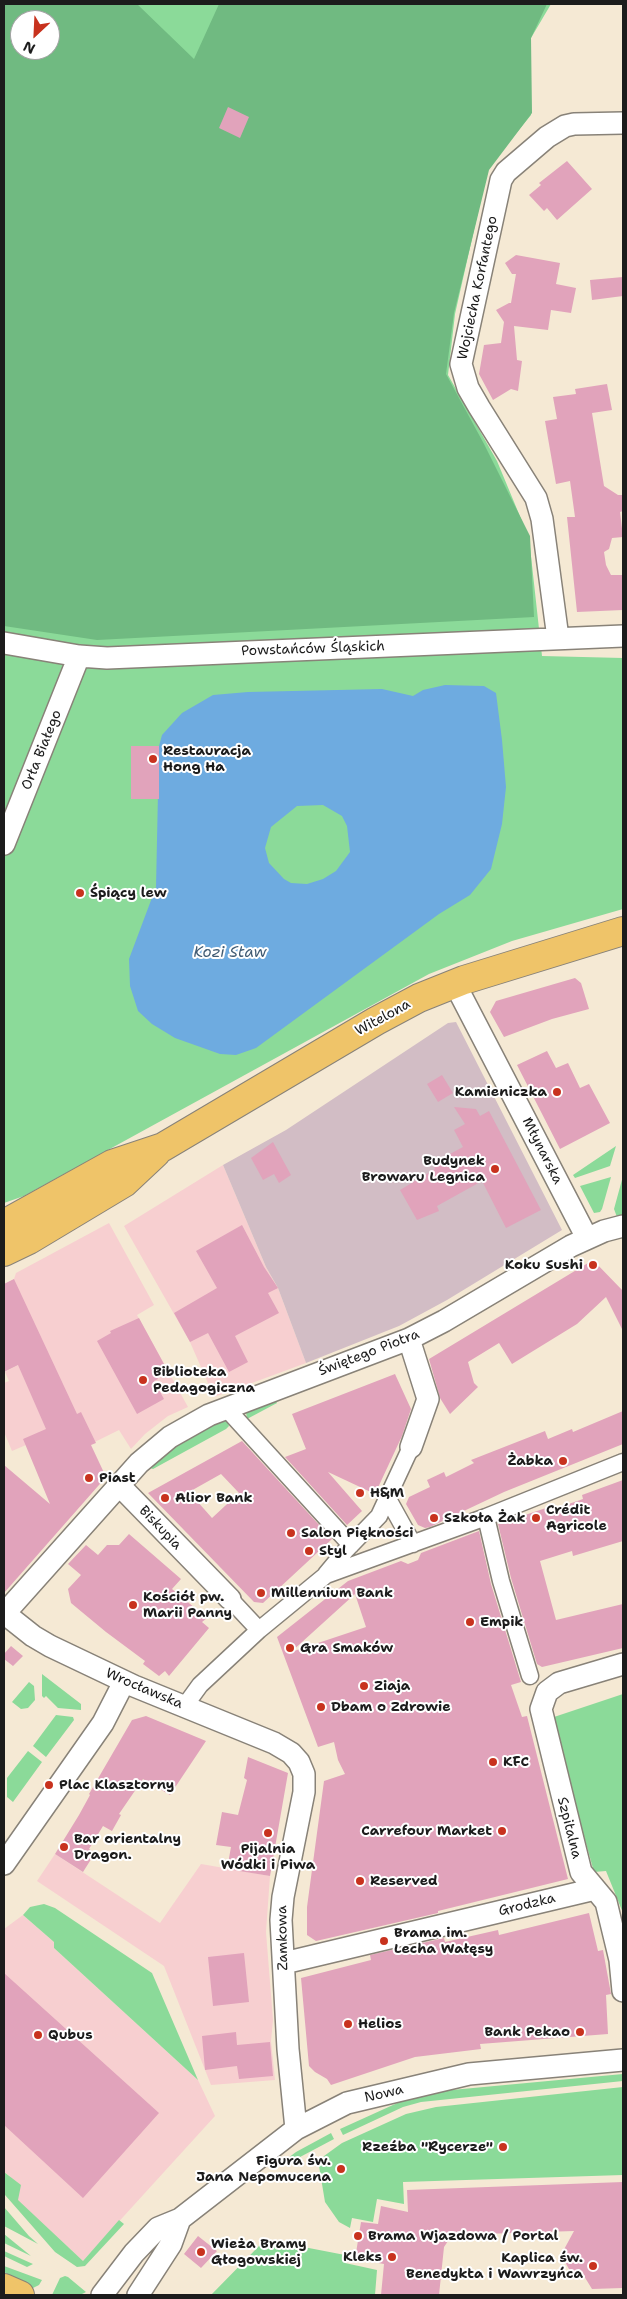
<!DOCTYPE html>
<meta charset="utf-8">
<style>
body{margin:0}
#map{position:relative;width:627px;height:2299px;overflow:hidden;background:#f5e9d4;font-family:"Shantell Sans",sans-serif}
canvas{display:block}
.frame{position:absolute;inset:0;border:5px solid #1c1c1c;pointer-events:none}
.north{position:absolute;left:10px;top:10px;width:50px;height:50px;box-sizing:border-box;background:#fff;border:1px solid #a4a4a4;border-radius:50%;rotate:205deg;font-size:14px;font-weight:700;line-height:20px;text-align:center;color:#1c1c1c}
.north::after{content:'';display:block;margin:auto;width:18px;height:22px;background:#c8321e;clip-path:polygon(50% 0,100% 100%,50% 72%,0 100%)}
</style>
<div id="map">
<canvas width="627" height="2299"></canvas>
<div class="frame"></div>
<div class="north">N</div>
</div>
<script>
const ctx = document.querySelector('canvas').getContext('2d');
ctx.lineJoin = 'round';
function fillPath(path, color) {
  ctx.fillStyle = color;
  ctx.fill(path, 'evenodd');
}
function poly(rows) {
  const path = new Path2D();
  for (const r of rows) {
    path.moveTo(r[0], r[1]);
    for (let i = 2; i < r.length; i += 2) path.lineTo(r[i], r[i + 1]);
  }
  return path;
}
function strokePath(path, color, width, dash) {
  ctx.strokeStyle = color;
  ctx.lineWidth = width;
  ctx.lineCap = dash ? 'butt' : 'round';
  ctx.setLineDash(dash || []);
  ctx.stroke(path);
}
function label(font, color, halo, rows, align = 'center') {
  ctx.font = font + ' "Shantell Sans",sans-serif';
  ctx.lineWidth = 4;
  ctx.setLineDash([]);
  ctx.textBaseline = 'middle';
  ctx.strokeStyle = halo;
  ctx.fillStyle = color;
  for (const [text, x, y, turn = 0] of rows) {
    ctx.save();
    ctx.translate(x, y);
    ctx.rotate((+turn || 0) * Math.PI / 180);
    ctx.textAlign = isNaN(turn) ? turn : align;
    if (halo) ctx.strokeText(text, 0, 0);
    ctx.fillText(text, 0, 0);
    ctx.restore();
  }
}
fillPath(poly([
 [223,1165,266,1267,278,1288,306,1363,214,1397,190,1342,124,1226],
 [109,1223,154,1305,137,1315,188,1407,168,1416,145,1434,131,1449,119,1430,38,1470,26,1445,12,1451,4,1432,4,1383,9,1381,5,1372,18,1365,4,1333,4,1284,14,1279,16,1273],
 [55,1854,160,1923,201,1864,270,1876,266,1932,273,2020,271,2041,275,2080,211,2085,164,1966,37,1881],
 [23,1915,54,1942,54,1948,198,2080,215,2116,83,2261,17,2200,10,2176,4,2172,4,1929]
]), '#f7cfd0');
fillPath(poly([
 [456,1022,562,1230,447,1300,399,1326,306,1363,278,1288,266,1267,223,1165,286,1130,448,1023]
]), '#d2bdc5');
fillPath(poly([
 [4,4,551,4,531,38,531,115,488,168,455,314,448,375,497,461,529,538,542,656,623,658,623,909,512,941,429,974,24,1196,4,1203],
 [20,20,50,20,50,50,20,50],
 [616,1146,610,1166,575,1178,573,1175],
 [623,1176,623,1214,617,1217,614,1209],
 [611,1177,602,1209,600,1212,594,1213,580,1186],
 [276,1401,277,1403,247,1419,246,1412],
 [227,1421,229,1426,226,1429,153,1469,150,1468,185,1439,211,1425],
 [42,1674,81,1704,81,1710,58,1708,46,1696,44,1698,42,1696],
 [29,1682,34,1686,35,1700,28,1708,21,1709,12,1702],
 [623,1694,623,1913,606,1871,594,1872,551,1718],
 [56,1715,73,1717,74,1720,46,1757,33,1746],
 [28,1751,42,1762,13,1802,7,1797,7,1778],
 [44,1904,55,1908,152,1973,198,2080,54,1948,54,1942,23,1915,30,1907],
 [623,2074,623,2081,421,2102,403,2107,343,2135,340,2129,415,2095,441,2091],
 [623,2087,623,2175,403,2182,404,2204,377,2199,373,2222,352,2218,350,2228,339,2222,325,2202,319,2166,324,2156,342,2143,406,2114,436,2107],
 [331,2133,334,2139,285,2165,288,2158,296,2152],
 [4,2172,21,2185,18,2200,83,2261,119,2220,124,2224,85,2266,77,2267,55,2252,5,2195],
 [4,2207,29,2236,38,2244,4,2226],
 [4,2234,31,2256,4,2243],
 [266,2242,283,2243,345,2255,345,2263,377,2270,375,2295,211,2295,259,2246],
 [4,2251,33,2264,27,2267,4,2256],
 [4,2266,42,2280,39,2285,33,2288,26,2285,4,2272],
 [65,2276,68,2277,86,2292,80,2295,52,2295,60,2278]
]), '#8bda99');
fillPath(poly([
 [4,4,137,4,194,59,219,4,547,4,531,38,532,113,489,170,454,313,446,374,484,444,530,536,534,617,97,640,4,626],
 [20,20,50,20,50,50,20,50]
]), '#70ba81');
fillPath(poly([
 [445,685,484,686,496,693,502,740,506,787,502,824,491,869,470,895,439,914,256,1048,236,1055,220,1054,175,1038,152,1024,138,1011,130,986,129,959,156,887,159,746,162,735,182,713,213,695,248,692,382,689,413,696,423,690],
 [323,805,342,816,347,826,350,852,336,871,323,879,307,884,291,883,284,879,269,863,265,848,271,827,297,806]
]), '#6eabe0');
fillPath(poly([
 [228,107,249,117,240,138,219,128],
 [567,161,592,189,557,220,547,208,544,211,529,195,541,185,539,183],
 [516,255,560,263,556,284,576,288,571,313,551,310,548,330,514,326,517,360,522,361,518,391,511,389,493,400,479,374,484,345,501,343,504,322,496,310,509,303,511,303,516,274,512,274,505,263],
 [623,277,623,296,592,300,590,280],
 [607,384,612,410,592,413,604,486,618,495,623,495,623,511,620,512,623,537,612,538,609,549,604,552,606,565,611,575,623,575,623,610,577,612,567,517,575,517,570,481,556,484,545,421,557,419,553,397,576,394,575,389],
 [131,746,159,746,159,799,131,799],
 [575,978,581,983,589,1009,552,1019,504,1037,490,1012,496,1001],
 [547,1051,556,1068,568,1063,580,1088,589,1084,610,1123,560,1149,517,1065],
 [442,1075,453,1093,438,1102,427,1084],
 [454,1107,476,1109,480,1116,489,1111,541,1210,506,1228,482,1181,437,1206,439,1211,417,1220,400,1190,435,1169,433,1163,463,1147,454,1130,465,1124],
 [273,1142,291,1175,279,1183,274,1174,263,1180,251,1158],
 [242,1225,264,1267,278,1288,268,1293,279,1313,235,1336,248,1362,229,1372,208,1333,190,1342,174,1313,217,1288,196,1251],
 [593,1260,623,1291,623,1331,606,1297,577,1324,512,1364,499,1343,468,1362,474,1383,478,1387,450,1414,440,1398,429,1359],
 [14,1279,77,1414,81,1412,96,1443,91,1445,106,1477,4,1593,4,1465,50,1504,23,1439,46,1429,18,1365,4,1372,4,1284],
 [139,1318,164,1364,153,1370,158,1379,154,1381,164,1399,137,1414,97,1341,111,1333,110,1331],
 [395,1374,411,1409,402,1436,375,1494,328,1472,362,1511,347,1525,285,1457,306,1449,292,1414],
 [623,1411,623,1444,504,1492,430,1527,425,1528,418,1525,406,1504,409,1497,430,1487,427,1480,444,1472,446,1477,474,1463,471,1460,545,1431,548,1439,572,1429,573,1432],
 [242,1441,332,1539,263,1603,254,1602,148,1493],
 [221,1474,239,1493,212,1518,189,1492],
 [623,1480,623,1541,573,1556,572,1551,540,1561,556,1620,623,1604,623,1648,542,1667,537,1664,511,1578,498,1524,555,1505,557,1508,583,1499,582,1495],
 [479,1531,491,1584,521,1682,511,1685,522,1717,527,1716,568,1879,438,1911,438,1913,316,1941,307,1935,307,1907,324,1781,345,1774,338,1760,334,1742,318,1747,277,1637,348,1581,401,1561,408,1564,418,1560,421,1553],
 [355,1594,366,1627,291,1652],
 [129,1534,181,1579,172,1589,207,1618,202,1622,209,1628,169,1676,165,1671,159,1676,143,1664,145,1661,106,1632,71,1603,68,1589,81,1575,68,1564,86,1545,98,1555,107,1545,119,1545],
 [11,1646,23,1656,13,1666,4,1659,4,1654],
 [146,1716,206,1741,170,1795,143,1779,119,1814,121,1815,112,1831,103,1826,89,1849,95,1853,83,1872,55,1854,79,1815,90,1795,89,1794,132,1720],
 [248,1757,288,1773,270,1876,227,1869,231,1847,216,1845,222,1812,238,1815,247,1780,244,1778],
 [589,1913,598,1951,603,1950,611,1994,606,1995,608,2034,480,2044,481,2049,415,2057,331,2085,327,2079,315,2072,309,2066,301,1978,371,1960,370,1955,444,1938,445,1942,498,1930,499,1935],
 [244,1953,249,2002,213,2006,208,1957],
 [4,1973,159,2113,83,2198,4,2125],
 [236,2032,237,2045,270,2042,273,2076,239,2079,237,2066,205,2070,202,2036],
 [623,2182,623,2288,592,2289,584,2276,573,2276,561,2255,574,2231,452,2235,444,2247,439,2295,381,2295,384,2264,355,2259,361,2222,378,2224,381,2206,408,2212,407,2190],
 [198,2236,217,2251,201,2268,184,2254]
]), '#e1a3bb');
const pedestrian = poly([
 [227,1409,351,1545],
 [388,1499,413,1544],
 [486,1517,501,1581,530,1676],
 [326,1574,346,1550,379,1516,411,1447],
 [230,1599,259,1630],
 [184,1707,200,1685,259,1630,326,1575,486,1517,623,1462]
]);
const minor = poly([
 [558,638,542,519,536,498,479,407,468,388,461,364,501,180,506,172,547,137,565,126,574,124,623,123],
 [4,643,79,656,107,658,623,636],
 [4,844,79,656],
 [455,984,587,1238],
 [409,1339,428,1399,411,1447],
 [119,1485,230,1599],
 [4,1613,33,1636,50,1646,134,1686,274,1743,291,1753,299,1762,304,1774,304,1792,283,1897,281,1920,288,2049,296,2129],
 [5,1613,139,1463,170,1437,209,1415,409,1339,444,1321,571,1246,604,1231,623,1226],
 [623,1664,559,1683,547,1692,541,1709,581,1872,606,1902,620,1960,623,1991],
 [4,1864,103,1723,124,1682],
 [284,1963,595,1889],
 [102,2295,134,2253,158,2228,180,2219,296,2129,347,2103,469,2074,623,2060],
 [138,2295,171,2244,180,2219]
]);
const primary = poly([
 [4,1224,112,1164,163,1147,376,1021,419,998,464,980,623,931],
 [4,1252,29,1240,124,1183,156,1153],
 [4,2288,20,2295]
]);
strokePath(pedestrian, '#888278', 19);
strokePath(minor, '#888278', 24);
strokePath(primary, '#888278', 30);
strokePath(pedestrian, '#fff', 16);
strokePath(minor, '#fff', 21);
strokePath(primary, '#efc469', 28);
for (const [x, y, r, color] of [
 [153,759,5,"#c8321e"],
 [80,893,5,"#c8321e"],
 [557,1092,5,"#c8321e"],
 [495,1169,5,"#c8321e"],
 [593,1265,5,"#c8321e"],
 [143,1380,5,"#c8321e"],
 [563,1461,5,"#c8321e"],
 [89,1478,5,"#c8321e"],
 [360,1493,5,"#c8321e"],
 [165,1498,5,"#c8321e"],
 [434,1518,5,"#c8321e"],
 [536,1518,5,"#c8321e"],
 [291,1533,5,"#c8321e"],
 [309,1551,5,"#c8321e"],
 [261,1593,5,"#c8321e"],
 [133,1605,5,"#c8321e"],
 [470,1622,5,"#c8321e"],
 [290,1648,5,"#c8321e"],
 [364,1686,5,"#c8321e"],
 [321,1707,5,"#c8321e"],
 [493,1762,5,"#c8321e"],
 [49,1785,5,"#c8321e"],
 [502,1831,5,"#c8321e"],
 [268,1833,5,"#c8321e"],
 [64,1847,5,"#c8321e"],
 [360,1881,5,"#c8321e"],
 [384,1941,5,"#c8321e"],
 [348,2024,5,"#c8321e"],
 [580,2032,5,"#c8321e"],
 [38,2035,5,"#c8321e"],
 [503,2147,5,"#c8321e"],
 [341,2169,5,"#c8321e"],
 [358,2236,5,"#c8321e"],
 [201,2252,5,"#c8321e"],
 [392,2257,5,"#c8321e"],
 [593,2266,5,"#c8321e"]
]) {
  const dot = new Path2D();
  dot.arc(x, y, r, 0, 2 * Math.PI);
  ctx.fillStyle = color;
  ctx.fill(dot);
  strokePath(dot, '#fff', 2);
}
label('14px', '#1c1c1c', '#fff', [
 ["Wojciecha Korfantego",478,288,-78],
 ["Powstańców Śląskich",313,649,-2],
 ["Orła Białego",42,750,-68],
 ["Witelona",383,1018,-29],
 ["Młynarska",542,1151,63],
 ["Świętego Piotra",369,1353,-21],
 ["Biskupia",160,1528,46],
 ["Wrocławska",144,1689,23],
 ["Szpitalna",569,1828,76],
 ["Grodzka",527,1905,-14],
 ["Zamkowa",283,1938,-91],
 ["Nowa",384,2094,-13]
]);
label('bold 14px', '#1c1c1c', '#fff', [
 ["Restauracja",163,751],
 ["Hong Ha",163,767],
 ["Śpiący lew",90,893],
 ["Kamieniczka",547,1092,"right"],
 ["Budynek",485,1161,"right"],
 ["Browaru Legnica",485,1177,"right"],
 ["Koku Sushi",583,1265,"right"],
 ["Biblioteka",153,1372],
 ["Pedagogiczna",153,1388],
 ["Żabka",553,1461,"right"],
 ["Piast",99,1478],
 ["H&M",370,1493],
 ["Alior Bank",175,1498],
 ["Crédit",546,1510],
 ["Agricole",546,1526],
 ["Szkoła Żak",444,1518],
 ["Salon Piękności",301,1533],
 ["Styl",319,1551],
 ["Millennium Bank",271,1593],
 ["Kościół pw.",143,1597],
 ["Marii Panny",143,1613],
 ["Empik",480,1622],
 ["Gra Smaków",300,1648],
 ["Ziaja",374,1686],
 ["Dbam o Zdrowie",331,1707],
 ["KFC",503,1762],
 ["Plac Klasztorny",59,1785],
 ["Carrefour Market",492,1831,"right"],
 ["Bar orientalny",74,1839],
 ["Dragon.",74,1855],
 ["Pijalnia",268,1849,"center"],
 ["Wódki i Piwa",268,1865,"center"],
 ["Reserved",370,1881],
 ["Brama im.",394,1933],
 ["Lecha Wałęsy",394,1949],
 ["Helios",358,2024],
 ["Bank Pekao",570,2032,"right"],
 ["Qubus",48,2035],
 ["Rzeźba \"Rycerze\"",493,2147,"right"],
 ["Figura św.",331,2161,"right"],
 ["Jana Nepomucena",331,2177,"right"],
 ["Brama Wjazdowa / Portal",368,2236],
 ["Wieża Bramy",211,2244],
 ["Głogowskiej",211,2260],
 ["Kleks",382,2257,"right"],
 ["Kaplica św.",583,2258,"right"],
 ["Benedykta i Wawrzyńca",583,2274,"right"]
], 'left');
label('italic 15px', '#415c74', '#fff', [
 ["Kozi Staw",230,953]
]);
</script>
